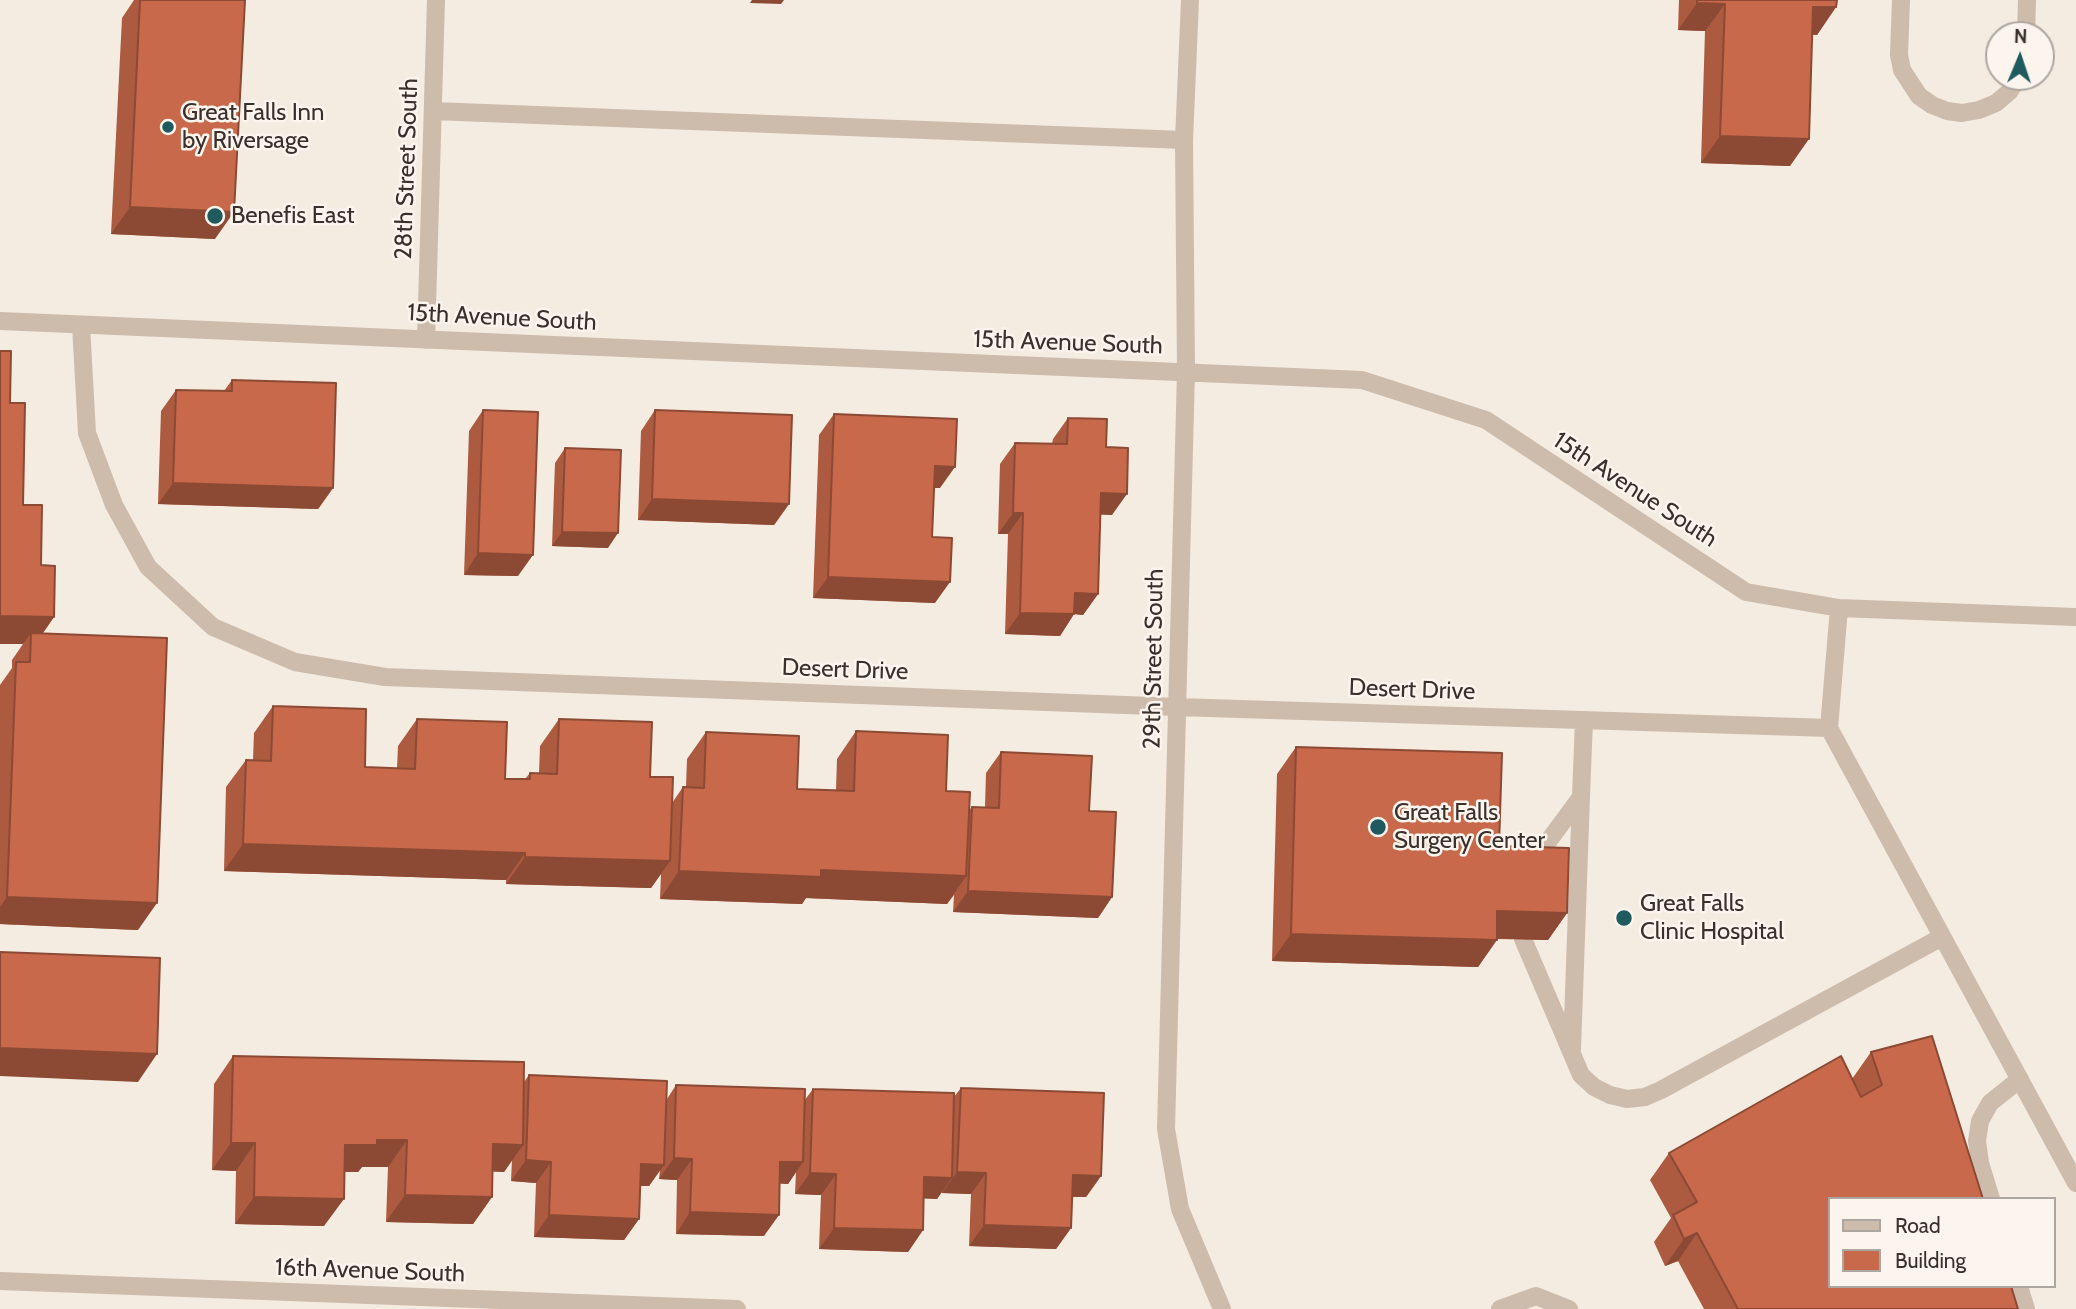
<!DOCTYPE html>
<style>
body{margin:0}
#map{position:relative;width:2076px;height:1309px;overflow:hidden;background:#f4ebe1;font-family:Cabin,sans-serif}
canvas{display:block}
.legend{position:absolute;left:1828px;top:1197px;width:228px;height:91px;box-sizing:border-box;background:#fbf5ee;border:2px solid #aea6a0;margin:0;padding:9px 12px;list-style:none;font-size:21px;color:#3b302b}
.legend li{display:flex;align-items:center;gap:14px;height:35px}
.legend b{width:35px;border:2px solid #aea6a0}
.north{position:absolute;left:1985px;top:21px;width:70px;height:70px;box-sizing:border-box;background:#fbf5ee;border:2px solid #aea6a0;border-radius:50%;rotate:2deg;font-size:19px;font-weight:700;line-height:28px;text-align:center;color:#3b302b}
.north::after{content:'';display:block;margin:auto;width:24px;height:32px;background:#1f5a5e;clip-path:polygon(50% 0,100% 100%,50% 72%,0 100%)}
</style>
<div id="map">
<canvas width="2076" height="1309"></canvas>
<ul class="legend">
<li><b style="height:9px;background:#cdbbac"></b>Road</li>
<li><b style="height:19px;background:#c8694b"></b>Building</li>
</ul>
<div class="north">N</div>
</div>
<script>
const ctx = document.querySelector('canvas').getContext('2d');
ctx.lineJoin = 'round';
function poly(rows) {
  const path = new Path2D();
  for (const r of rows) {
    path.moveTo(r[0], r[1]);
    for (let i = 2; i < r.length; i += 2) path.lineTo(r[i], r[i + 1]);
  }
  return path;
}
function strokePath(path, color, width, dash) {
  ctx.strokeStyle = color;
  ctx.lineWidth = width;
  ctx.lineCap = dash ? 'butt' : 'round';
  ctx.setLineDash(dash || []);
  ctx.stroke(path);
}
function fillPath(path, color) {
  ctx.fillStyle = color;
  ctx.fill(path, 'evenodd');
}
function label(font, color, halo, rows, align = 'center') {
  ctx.font = font + ' Cabin,sans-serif';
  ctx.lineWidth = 5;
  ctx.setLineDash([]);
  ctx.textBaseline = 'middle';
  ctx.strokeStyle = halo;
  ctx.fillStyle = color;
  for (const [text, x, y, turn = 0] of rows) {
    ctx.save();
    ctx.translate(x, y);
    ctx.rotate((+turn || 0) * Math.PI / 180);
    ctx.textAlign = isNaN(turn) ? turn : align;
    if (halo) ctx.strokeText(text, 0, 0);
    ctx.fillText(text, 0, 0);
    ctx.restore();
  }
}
strokePath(poly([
 [1190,0,1184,140,1186,372,1166,1129,1180,1209,1222,1309],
 [1901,0,1899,55,1902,70,1919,96,1932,105,1947,111,1962,113,1979,110,1996,103,2009,92,2019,77],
 [2026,35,2027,0],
 [433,111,1184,140],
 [0,321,1362,380,1486,420,1746,592,1839,608,2076,617],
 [81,325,87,433,114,505,148,567,213,627,295,662,385,677,1178,707,1829,728],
 [426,340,436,0],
 [1839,608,1829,728,2076,1183],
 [1530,866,1581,797,1584,720],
 [1523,939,1581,1075,1594,1087,1610,1095,1627,1099,1645,1097,1661,1090,1942,937],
 [1572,1049,1581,797],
 [1991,1199,1980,1163,1977,1141,1980,1121,1990,1103,2020,1079],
 [0,1281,737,1309],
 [2019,1286,2026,1309],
 [1500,1309,1536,1296,1569,1309]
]), '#cdbbac', 18);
fillPath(poly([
 [134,0,245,0,215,239,111,234,122,18],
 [1679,0,1837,0,1836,7,1817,35,1812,34,1790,166,1701,163,1705,31,1678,30],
 [0,351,10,403,23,505,54,617,43,633,138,930,0,924,0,685,12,668,12,660,23,644,0,644],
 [232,380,333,488,318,509,158,504,161,411,176,390,224,391],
 [483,410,518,576,464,575,469,431],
 [655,410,789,504,774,525,638,520,641,431],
 [834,414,940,488,934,488,932,537,935,603,813,598,819,435],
 [1068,418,1106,447,1112,515,1100,514,1098,594,1083,615,1074,614,1060,636,1005,634,1008,534,998,534,1000,464,1015,443,1052,444,1053,439],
 [565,448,608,548,552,546,555,463],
 [273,706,365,767,397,768,398,746,417,719,505,779,525,779,530,773,539,773,540,746,559,719,650,777,672,803,683,787,686,787,687,759,706,732,797,789,836,790,837,759,856,731,946,791,969,810,972,807,985,807,986,773,1001,752,1089,811,1112,897,1098,918,953,912,954,895,947,904,806,898,802,904,660,899,661,874,651,888,506,884,506,880,224,871,226,787,246,760,253,760,254,733],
 [1296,747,1499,846,1567,913,1548,940,1497,939,1478,967,1272,961,1277,774],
 [1871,1052,2018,1309,1704,1309,1678,1261,1665,1266,1654,1242,1671,1218,1650,1180,1669,1153,1852,1079],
 [233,1056,524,1082,529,1075,667,1099,676,1085,804,1101,813,1089,954,1097,961,1088,1101,1176,1086,1197,1072,1197,1071,1228,1056,1249,969,1246,971,1194,942,1193,942,1191,937,1199,924,1198,923,1230,908,1252,819,1249,821,1195,795,1194,796,1172,788,1184,780,1183,764,1236,676,1234,677,1180,659,1179,660,1170,649,1186,640,1186,639,1219,624,1240,534,1237,536,1183,511,1181,512,1160,504,1172,493,1171,492,1197,473,1224,386,1222,388,1167,362,1167,358,1172,344,1172,324,1226,235,1224,236,1171,212,1170,214,1084]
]), '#ac5a40');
fillPath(poly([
 [752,0,784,0,781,4,750,3],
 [1697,3,1725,4,1705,31,1678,30],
 [1813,7,1836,7,1817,35,1794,34],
 [1720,136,1809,139,1790,166,1701,163],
 [130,207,234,212,215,239,111,234],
 [935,466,955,467,940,488,920,488],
 [173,483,333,488,318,509,158,504],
 [1101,493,1127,494,1112,515,1086,514],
 [652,499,789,504,774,525,638,520],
 [1013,513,1023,513,1008,534,998,534],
 [562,532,618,533,608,548,552,546],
 [478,553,533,555,518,576,464,575],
 [828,577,950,582,935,603,813,598],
 [1075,593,1098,594,1083,615,1074,614,1060,636,1005,634,1020,613],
 [0,616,54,617,35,644,31,633,23,644,0,644],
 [243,844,525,853,506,880,224,871],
 [525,857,670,861,651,888,506,884],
 [821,870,966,876,947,904,806,898,802,904,660,899,679,871],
 [968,891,1112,897,1098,918,953,912],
 [7,897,157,903,138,930,0,924,0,907],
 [1497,911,1567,913,1548,940,1478,938],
 [1291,934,1497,940,1478,967,1272,961],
 [0,1048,157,1054,138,1082,0,1076],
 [377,1140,407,1140,388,1167,362,1167,358,1172,326,1172,345,1145],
 [231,1143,255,1143,236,1171,212,1170],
 [493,1144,523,1145,504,1172,474,1171],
 [674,1158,692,1159,677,1180,659,1179],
 [526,1160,551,1162,536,1183,511,1181],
 [780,1162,803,1162,788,1184,766,1183],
 [641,1164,664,1165,649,1186,626,1185],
 [957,1172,986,1173,971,1194,942,1193],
 [810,1173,836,1174,821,1195,795,1194],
 [1073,1175,1101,1176,1086,1197,1059,1196],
 [924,1177,952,1178,937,1199,909,1198],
 [405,1195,492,1197,473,1224,386,1222],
 [254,1197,344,1199,324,1226,235,1224],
 [690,1212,779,1215,764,1236,676,1234],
 [549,1215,639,1219,624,1240,534,1237],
 [984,1225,1071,1228,1056,1249,969,1246],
 [834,1228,923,1230,908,1252,819,1249],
 [1697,1233,1678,1261,1665,1266,1684,1239]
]), '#8c4a34');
const building = poly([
 [140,0,245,0,234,212,130,207,140,0],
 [1697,0,1837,0,1836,7,1813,7,1809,139,1720,136,1725,4,1697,3,1697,0],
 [0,351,11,351,10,403,25,403,23,505,42,505,41,565,55,566,54,617,0,616,0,351],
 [232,380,336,383,333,488,173,483,176,390,232,391,232,380],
 [483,410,538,412,533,555,478,553,483,410],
 [655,410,792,415,789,504,652,499,655,410],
 [834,414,957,419,955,467,935,466,932,537,952,538,950,582,828,577,834,414],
 [1068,418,1107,419,1106,447,1128,448,1127,494,1101,493,1098,594,1075,593,1074,614,1020,613,1023,513,1013,513,1015,443,1067,444,1068,418],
 [565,448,621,450,618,533,562,532,565,448],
 [31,633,167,638,157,903,7,897,16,662,30,662,31,633],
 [273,706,366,709,365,767,415,769,417,719,507,722,505,779,530,779,530,773,557,774,559,719,652,722,650,777,673,777,670,861,525,857,525,853,243,844,246,760,271,761,273,706],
 [856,731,948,735,946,791,970,792,966,876,821,870,821,877,679,871,683,787,704,788,706,732,799,736,797,789,854,791,856,731],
 [1296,747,1502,753,1499,846,1569,848,1567,913,1497,911,1497,940,1291,934,1296,747],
 [1001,752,1092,756,1089,811,1116,812,1112,897,968,891,972,807,999,808,1001,752],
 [0,952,160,958,157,1054,0,1048,0,952],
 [1932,1036,1983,1199,1829,1199,1829,1286,2011,1286,2018,1309,1738,1309,1697,1233,1684,1239,1673,1215,1697,1202,1669,1153,1841,1056,1861,1097,1882,1085,1871,1052,1932,1036],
 [233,1056,524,1062,523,1145,493,1144,492,1197,405,1195,407,1140,377,1140,377,1145,345,1145,344,1199,254,1197,255,1143,231,1143,233,1056],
 [529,1075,667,1081,664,1165,641,1164,639,1219,549,1215,551,1162,526,1160,529,1075],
 [676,1085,805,1089,803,1162,780,1162,779,1215,690,1212,692,1159,674,1158,676,1085],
 [961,1088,1104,1093,1101,1176,1073,1175,1071,1228,984,1225,986,1173,957,1172,961,1088],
 [813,1089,954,1093,952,1178,924,1177,923,1230,834,1228,836,1174,810,1173,813,1089]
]);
fillPath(building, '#c8694b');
strokePath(building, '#8c4a34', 2);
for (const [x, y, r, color] of [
 [168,127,7,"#1f5a5e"],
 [215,216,9,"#1f5a5e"],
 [1378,827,9,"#1f5a5e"],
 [1624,918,9,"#1f5a5e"]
]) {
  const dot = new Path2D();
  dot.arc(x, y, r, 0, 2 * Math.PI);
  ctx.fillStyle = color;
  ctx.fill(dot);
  strokePath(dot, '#fbf5ee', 2.5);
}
label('24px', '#3b302b', '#fbf5ee', [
 ["Great Falls Inn",182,113],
 ["by Riversage",182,141],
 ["Benefis East",231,216],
 ["Great Falls",1394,813],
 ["Surgery Center",1394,841],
 ["Great Falls",1640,904],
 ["Clinic Hospital",1640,932]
], 'left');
label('24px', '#3b302b', '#fbf5ee', [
 ["28th Street South",407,169,-88],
 ["15th Avenue South",502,318,3],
 ["15th Avenue South",1068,343,2],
 ["15th Avenue South",1635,490,33],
 ["29th Street South",1154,659,-89],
 ["Desert Drive",845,670,2],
 ["Desert Drive",1412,690,2],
 ["16th Avenue South",370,1271,2]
]);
</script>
